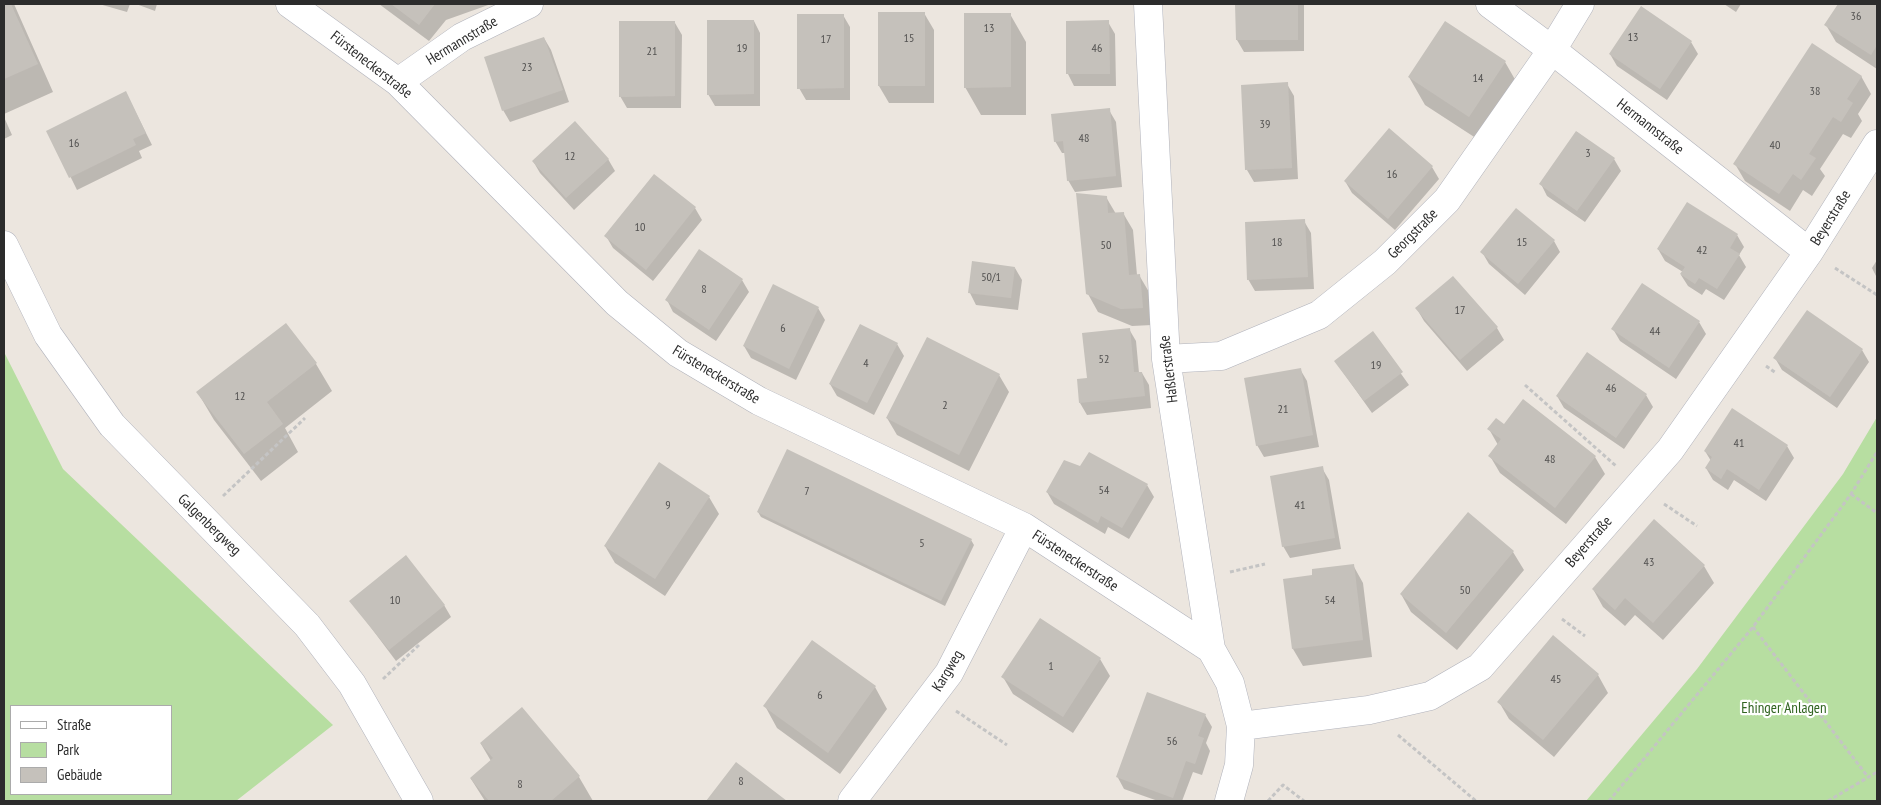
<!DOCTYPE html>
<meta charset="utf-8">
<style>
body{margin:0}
#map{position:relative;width:1881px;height:805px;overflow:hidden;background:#ece6df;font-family:"PT Sans Narrow",sans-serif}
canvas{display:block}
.frame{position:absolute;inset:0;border:5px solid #2c2c2c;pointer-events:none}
.legend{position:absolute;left:10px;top:705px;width:162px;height:90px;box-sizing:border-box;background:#fff;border:1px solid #ababab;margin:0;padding:6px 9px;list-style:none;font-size:15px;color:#2c2c2c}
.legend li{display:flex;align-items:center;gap:10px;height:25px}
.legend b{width:25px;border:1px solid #ababab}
</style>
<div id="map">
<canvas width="1881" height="805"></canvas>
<div class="frame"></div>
<ul class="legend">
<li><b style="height:6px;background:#fff"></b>Straße</li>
<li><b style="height:14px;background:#b7dea1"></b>Park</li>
<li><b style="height:14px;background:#c5c1bb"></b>Gebäude</li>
</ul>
</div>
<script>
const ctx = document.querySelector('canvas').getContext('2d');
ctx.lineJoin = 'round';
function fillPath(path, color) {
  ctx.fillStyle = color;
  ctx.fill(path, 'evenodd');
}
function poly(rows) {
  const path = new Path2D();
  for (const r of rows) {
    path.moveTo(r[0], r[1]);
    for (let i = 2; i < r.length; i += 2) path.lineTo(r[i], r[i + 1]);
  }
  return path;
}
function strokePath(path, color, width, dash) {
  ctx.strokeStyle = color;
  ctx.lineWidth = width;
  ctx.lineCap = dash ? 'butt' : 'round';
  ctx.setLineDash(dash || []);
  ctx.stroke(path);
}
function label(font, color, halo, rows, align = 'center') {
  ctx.font = font + ' "PT Sans Narrow",sans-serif';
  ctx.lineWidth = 4.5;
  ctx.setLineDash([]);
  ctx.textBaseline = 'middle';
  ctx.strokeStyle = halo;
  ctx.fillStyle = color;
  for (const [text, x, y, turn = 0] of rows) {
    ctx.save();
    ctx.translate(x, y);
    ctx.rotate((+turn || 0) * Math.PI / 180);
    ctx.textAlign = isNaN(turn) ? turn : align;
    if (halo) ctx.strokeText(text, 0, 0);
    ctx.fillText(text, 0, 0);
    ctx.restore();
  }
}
fillPath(poly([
 [4,352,63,469,333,725,236,801,4,801],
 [11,706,171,706,171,794,11,794],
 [1877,417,1877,801,1586,801,1697,669,1843,474]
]), '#b7dea1');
fillPath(poly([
 [4,4,14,4,53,92,4,114],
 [99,4,130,4,127,12],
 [136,4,157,4,155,11],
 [379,4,491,4,446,20,429,41],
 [1237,4,1304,4,1304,51,1244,52,1237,40],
 [1724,4,1741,4,1736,12],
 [1839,4,1877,4,1877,69,1836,42,1826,25],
 [1642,8,1691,42,1698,54,1667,100,1617,66,1610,54],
 [924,13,934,30,934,103,889,103,879,86],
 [1010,14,1026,42,1026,115,981,115,965,87],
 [843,15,850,27,850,100,806,100,799,88],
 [754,21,760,33,760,106,715,106,708,94],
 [1108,22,1115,34,1116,86,1074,86,1068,74],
 [675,23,682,35,681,108,627,108,620,96],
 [544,38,551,50,569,102,510,122,503,110],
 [1505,62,1521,90,1485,144,1425,105,1409,77],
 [1861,76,1871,94,1858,114,1862,121,1851,138,1843,134,1820,169,1825,176,1812,196,1803,190,1790,211,1745,181,1735,164],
 [1287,84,1294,96,1298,179,1254,182,1247,170],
 [132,105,152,145,139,151,142,158,77,190,48,131],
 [1109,110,1116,122,1122,187,1075,192,1068,180,1065,153,1062,153,1055,141],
 [4,117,12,135,4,139],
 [1577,132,1614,159,1621,171,1585,222,1547,196,1541,184],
 [608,159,615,171,574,210,540,173,533,161],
 [1432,167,1439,179,1395,230,1352,193,1345,181],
 [654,176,695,208,702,220,653,281,613,248,606,236],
 [1106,197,1116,214,1123,213,1133,230,1137,275,1139,275,1149,292,1152,325,1132,326,1098,312,1088,294],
 [1304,221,1311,233,1314,289,1255,291,1248,279],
 [1737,235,1744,247,1739,255,1746,267,1724,300,1706,289,1702,295,1688,286,1681,275,1683,272,1665,261,1658,249],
 [1554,241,1560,252,1525,295,1489,264,1482,252],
 [1877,260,1877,278,1872,268],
 [1015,268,1022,280,1018,310,976,305,970,293],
 [742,280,749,292,716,341,673,312,667,300],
 [818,308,825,320,796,380,751,358,744,346],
 [1417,309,1497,328,1504,340,1467,371,1424,321],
 [1699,322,1706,334,1676,379,1620,341,1613,329],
 [286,325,316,364,332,391,285,428,298,452,261,481,214,420,198,393],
 [860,325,897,344,904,356,874,415,837,396,830,384],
 [1129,329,1136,341,1139,373,1142,373,1149,385,1151,408,1087,415,1080,403,1088,379],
 [1372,333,1409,385,1372,413,1335,361],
 [1862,350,1869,362,1837,408,1782,370,1775,358],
 [1300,369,1307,381,1319,447,1264,457,1257,445],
 [999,375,1009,392,969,471,897,435,887,418],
 [1646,395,1653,407,1624,449,1564,408,1557,396],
 [1733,410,1787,446,1794,458,1766,501,1734,480,1728,490,1713,480,1706,468,1711,461,1705,451],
 [1504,425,1595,457,1605,474,1566,524,1500,473,1490,456,1498,445,1489,429],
 [1322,468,1329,480,1341,549,1290,558,1283,546],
 [1147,485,1154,497,1129,539,1108,527,1105,534,1054,504,1047,492],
 [709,497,719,514,665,596,615,563,605,546],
 [758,512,971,540,974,545,945,606,761,517],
 [1468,514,1513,552,1524,570,1457,650,1411,612,1401,594],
 [1353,565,1363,583,1372,657,1303,666,1293,649,1314,576],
 [1704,566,1714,583,1663,640,1635,615,1625,626,1603,607,1593,589],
 [351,601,444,605,451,617,396,661],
 [1554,637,1598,675,1608,693,1554,757,1509,719,1499,702],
 [1100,659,1110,676,1073,733,1013,694,1003,677],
 [875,687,887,709,840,774,777,728,765,706],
 [521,709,579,777,593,801,485,801,471,779,491,761,481,744],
 [1205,715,1212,727,1206,743,1210,751,1202,775,1193,772,1182,801,1158,801,1124,789,1117,776],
 [736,764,785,801,708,801]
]), '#0003');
fillPath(poly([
 [4,4,11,4,38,64,4,79],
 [391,4,435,4,419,25],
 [1235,4,1298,4,1298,40,1236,40],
 [1838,4,1877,4,1877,45,1871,55,1824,25],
 [1641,6,1692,41,1660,89,1609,54],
 [878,12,925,12,925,86,878,86],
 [964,13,1011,13,1011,87,964,88],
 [797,14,844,14,844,88,797,89],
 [707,20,754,20,754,94,707,95],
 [1109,20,1110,74,1066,74,1066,21],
 [619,21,675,21,675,96,619,97],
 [1445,21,1506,61,1469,117,1408,77],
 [544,37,563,90,502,111,484,57],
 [1812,43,1862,76,1847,99,1853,103,1841,122,1833,117,1809,154,1816,158,1801,180,1793,174,1779,194,1733,164],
 [1288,82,1292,168,1245,170,1241,85],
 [126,91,146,133,133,139,136,145,69,178,46,131],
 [1110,108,1116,176,1067,181,1063,141,1054,142,1051,114],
 [575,121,609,159,566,198,532,161],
 [1389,128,1433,166,1388,219,1344,181],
 [1576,131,1615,158,1577,211,1539,184],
 [654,174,696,207,646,270,604,236],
 [1076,193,1107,196,1108,213,1124,212,1129,275,1140,274,1143,308,1121,309,1086,294],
 [1687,202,1738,234,1730,248,1740,254,1717,289,1699,278,1695,284,1680,274,1685,267,1657,249],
 [1516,208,1555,240,1518,284,1480,252],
 [1305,219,1308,277,1247,280,1245,222],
 [699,249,743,279,709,330,665,300],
 [972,261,1015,267,1011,298,968,293],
 [1453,276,1498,327,1460,360,1415,308],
 [1642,283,1700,321,1669,368,1611,329],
 [773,284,819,307,789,369,743,346],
 [1807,310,1863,349,1830,397,1773,358],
 [286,323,317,363,267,402,283,424,244,454,196,392],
 [860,324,898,343,867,403,829,384],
 [1130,328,1134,372,1142,372,1145,396,1079,403,1077,379,1087,378,1082,333],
 [1373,331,1403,372,1364,401,1334,361],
 [927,337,1000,374,959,455,886,418],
 [1587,352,1647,394,1616,438,1556,396],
 [1301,368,1313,435,1256,446,1244,378],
 [1523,399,1596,456,1555,508,1488,456,1501,439,1487,429,1496,418,1504,424],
 [1732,408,1788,445,1759,490,1727,469,1721,479,1705,468,1712,457,1704,451],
 [787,449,972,539,941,601,757,512],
 [1089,452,1148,484,1122,528,1101,516,1098,523,1046,492,1064,460,1080,466],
 [659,462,710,496,655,579,604,546],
 [1323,466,1335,538,1282,547,1270,476],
 [1468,512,1514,551,1446,633,1400,594],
 [1654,519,1705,565,1653,623,1625,598,1615,610,1592,589],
 [406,555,445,605,389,650,349,601],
 [1354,564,1363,640,1292,649,1283,579,1312,575,1312,569],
 [1040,618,1101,658,1063,717,1001,677],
 [1553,635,1599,674,1543,740,1497,702],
 [812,640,876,686,828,753,763,706],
 [1147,692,1206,714,1198,736,1204,738,1195,764,1186,761,1173,798,1116,777],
 [522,707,580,776,551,801,489,801,470,778,493,758,480,743],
 [736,762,787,801,706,801]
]), '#c5c1bb');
const street = poly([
 [290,4,398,82,617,303,678,353,759,401,1024,527,1211,649],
 [1148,4,1166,359,1211,649,1230,683,1241,726,1239,765,1229,801],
 [1490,4,1552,50,1809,252],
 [398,82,462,37,529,4],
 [4,245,48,335,112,425,307,625,352,684,419,801],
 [1166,359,1221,356,1319,315,1385,262,1447,200,1552,50,1580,4],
 [1241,726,1369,710,1430,696,1480,667,1670,450,1809,252,1877,144],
 [852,801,949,673,1024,527]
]);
strokePath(street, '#b0b2bb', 29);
strokePath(poly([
 [1835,268,1877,295],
 [1766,366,1776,373],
 [1525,385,1616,466],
 [1851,494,1877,513],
 [223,496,305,418],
 [1664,504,1697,526],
 [1230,572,1265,564],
 [1562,619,1585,636],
 [1753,627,1868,777],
 [383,679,419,645],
 [956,711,1007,745],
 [1398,735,1476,801],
 [1268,801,1283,785,1304,801],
 [1609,801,1753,627,1851,494,1877,452],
 [1828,801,1877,772]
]), '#c4c4c4', 3, [4, 2.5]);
strokePath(street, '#fff', 28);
label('12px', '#525150', null, [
 ["36",1856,17],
 ["13",989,29],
 ["13",1633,38],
 ["15",909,39],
 ["17",826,40],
 ["19",742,49],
 ["46",1097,49],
 ["21",652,52],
 ["23",527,68],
 ["14",1478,79],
 ["38",1815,92],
 ["39",1265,125],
 ["48",1084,139],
 ["16",74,144],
 ["40",1775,146],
 ["3",1588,154],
 ["12",570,157],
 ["16",1392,175],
 ["10",640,228],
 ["18",1277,243],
 ["15",1522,243],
 ["50",1106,246],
 ["42",1702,251],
 ["50/1",991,278],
 ["8",704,290],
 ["17",1460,311],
 ["6",783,329],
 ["44",1655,332],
 ["52",1104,360],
 ["4",866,364],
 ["19",1376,366],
 ["46",1611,389],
 ["12",240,397],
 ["2",945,406],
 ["21",1283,410],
 ["41",1739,444],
 ["48",1550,460],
 ["54",1104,491],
 ["7",807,492],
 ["9",668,506],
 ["41",1300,506],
 ["5",922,544],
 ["43",1649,563],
 ["50",1465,591],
 ["10",395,601],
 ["54",1330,601],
 ["1",1051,667],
 ["45",1556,680],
 ["6",820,696],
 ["56",1172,742],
 ["8",741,782],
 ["8",520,785]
]);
label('15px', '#2c2c2c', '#fff', [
 ["Hermannstraße",462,41,-31],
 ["Fürsteneckerstraße",371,65,38],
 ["Hermannstraße",1650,127,38],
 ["Beyerstraße",1831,218,-58],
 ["Georgstraße",1413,234,-45],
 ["Haßlerstraße",1169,369,-97],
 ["Fürsteneckerstraße",716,375,31],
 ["Galgenbergweg",209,525,44],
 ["Beyerstraße",1589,542,-49],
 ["Fürsteneckerstraße",1075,561,33],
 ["Kargweg",948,671,-59]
]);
label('15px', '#316421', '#fff', [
 ["Ehinger Anlagen",1784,709]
]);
</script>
